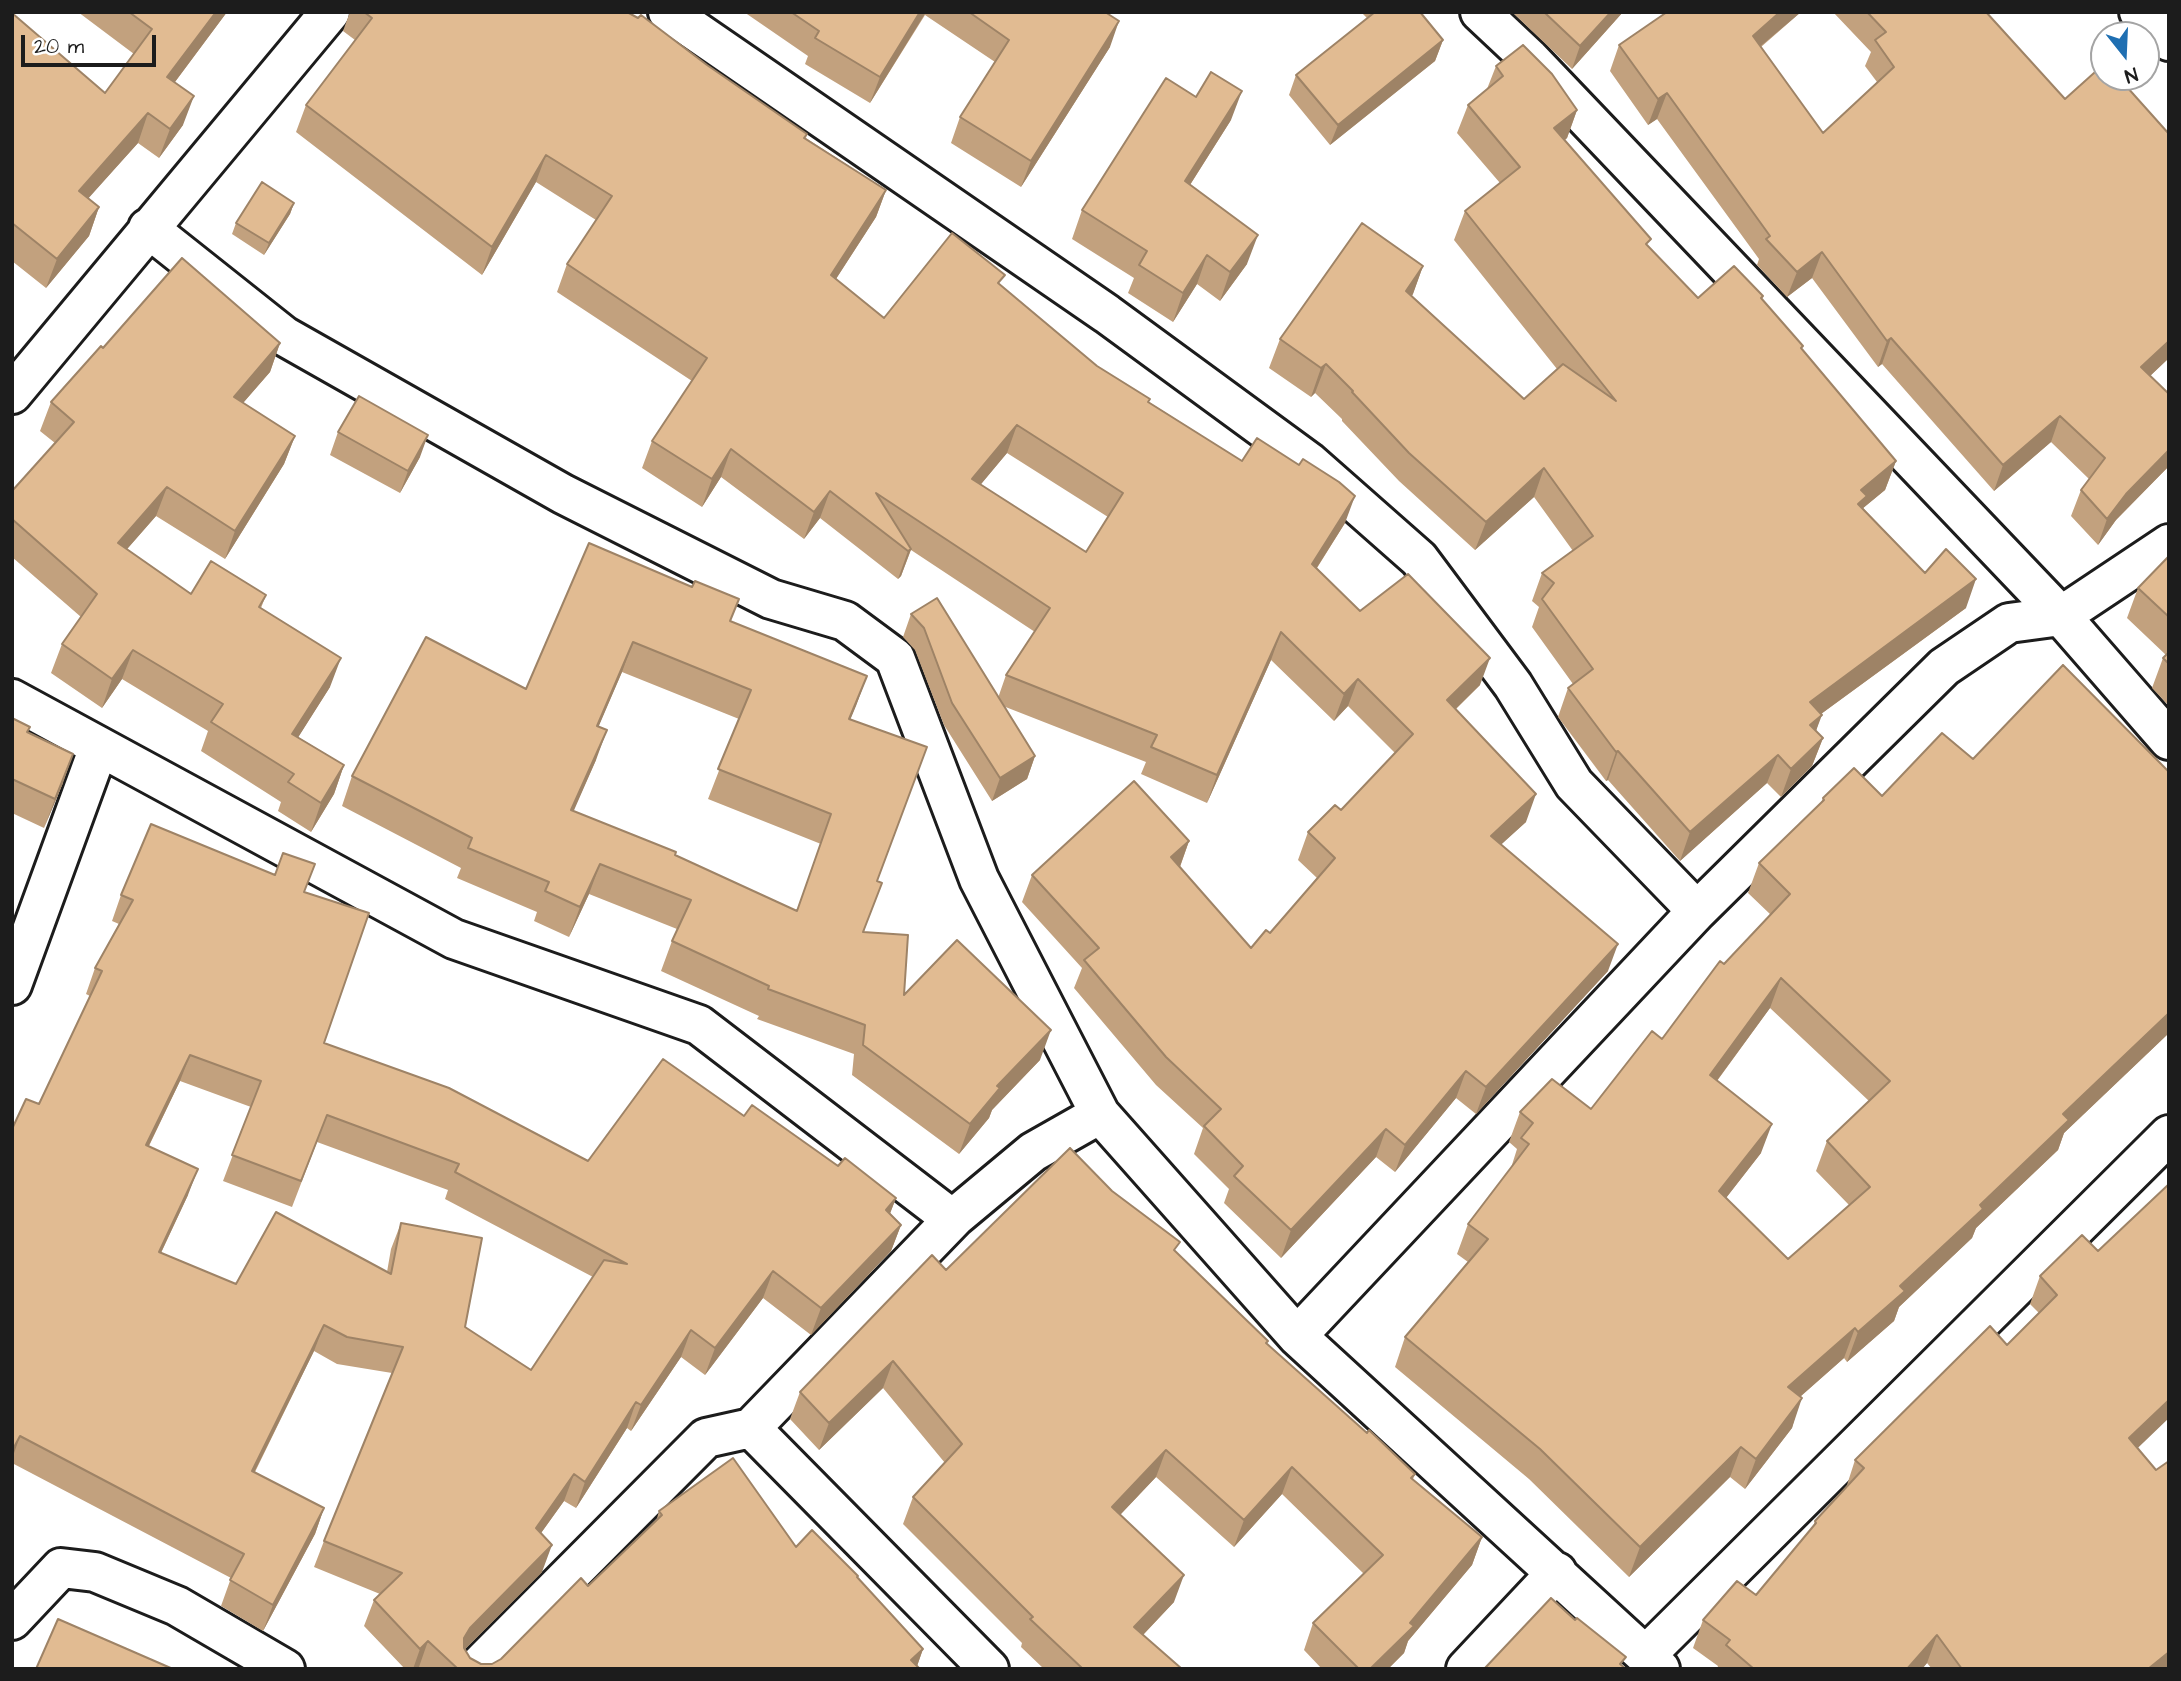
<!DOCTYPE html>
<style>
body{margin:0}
#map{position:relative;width:2181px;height:1681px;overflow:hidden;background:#fff;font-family:"Architects Daughter",sans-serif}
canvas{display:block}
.frame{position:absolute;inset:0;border:14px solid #1c1c1c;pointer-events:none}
.north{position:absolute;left:2090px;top:21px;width:70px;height:70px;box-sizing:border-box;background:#fff;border:2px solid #a4a4a4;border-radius:50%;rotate:162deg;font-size:19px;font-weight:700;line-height:28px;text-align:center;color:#1c1c1c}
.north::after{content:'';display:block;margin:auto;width:24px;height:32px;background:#1f6fb2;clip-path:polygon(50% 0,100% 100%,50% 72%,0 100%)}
.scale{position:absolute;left:21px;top:35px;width:135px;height:32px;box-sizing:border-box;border:4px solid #1c1c1c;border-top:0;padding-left:9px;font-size:21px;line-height:24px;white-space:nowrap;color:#1c1c1c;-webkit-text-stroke:5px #fff;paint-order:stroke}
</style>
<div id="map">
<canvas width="2181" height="1681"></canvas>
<div class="frame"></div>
<div class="north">N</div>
<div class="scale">20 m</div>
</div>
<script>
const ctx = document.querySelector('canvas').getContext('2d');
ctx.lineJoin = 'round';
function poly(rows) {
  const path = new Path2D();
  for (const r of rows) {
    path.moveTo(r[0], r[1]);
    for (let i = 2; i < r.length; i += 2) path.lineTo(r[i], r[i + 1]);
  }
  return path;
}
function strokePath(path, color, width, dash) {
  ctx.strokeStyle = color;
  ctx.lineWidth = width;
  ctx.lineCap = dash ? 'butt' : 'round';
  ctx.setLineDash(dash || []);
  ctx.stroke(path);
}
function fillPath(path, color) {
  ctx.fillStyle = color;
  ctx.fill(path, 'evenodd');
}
const street = poly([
 [668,12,1107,314,1309,462,1419,559,1513,685,1574,784,1697,911],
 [1480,12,1529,58,2061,616,2169,740],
 [148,228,284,336,563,494,771,599,845,621,895,658,979,879,1100,1114,1297,1336,1660,1669],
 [12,394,330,12],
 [12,699,454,939,699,1025,943,1212,955,1217],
 [12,985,99,747],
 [1297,1336,1697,911,1944,667,2009,623,2061,616,2169,544],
 [751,1428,989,1669],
 [12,1620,61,1568,95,1572,177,1606,285,1669],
 [1646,1655,2169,1135],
 [476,1669,706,1438,751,1428,955,1217,1033,1152,1100,1114],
 [1466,1669,1557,1572]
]);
const secondary = poly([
 [2139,12,2169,41]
]);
strokePath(street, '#1c1c1c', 44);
strokePath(secondary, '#1c1c1c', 44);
strokePath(street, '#fff', 38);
strokePath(secondary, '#fff', 38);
fillPath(poly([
 [78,12,227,12,175,82,183,125,159,158,138,143,88,198,99,207,89,236,46,288,12,261,12,13,105,93,134,54],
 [350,12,627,12,807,134,806,138,886,190,876,217,836,279,884,318,1001,286,1097,366,1149,402,1242,461,1345,523,1317,568,1360,611,1480,685,1456,709,1526,822,1501,844,1608,971,1476,1114,1456,1098,1395,1172,1376,1157,1281,1258,1224,1203,1229,1189,1194,1154,1203,1128,1156,1085,1074,988,1082,968,1022,902,1032,875,1189,841,1180,867,1251,948,1270,933,1317,878,1298,860,1308,832,1341,810,1395,753,1348,706,1334,721,1271,660,1207,803,1141,774,1146,762,1003,706,1035,756,1027,779,992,801,944,725,915,650,903,637,911,614,998,698,1006,675,1035,632,911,550,901,576,898,579,820,518,804,539,721,477,702,507,642,468,652,441,692,381,557,292,567,264,596,220,536,182,482,275,296,132,306,105,355,40,343,31],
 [1007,453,1108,517,1086,552,980,485],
 [744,12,1105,12,1110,47,1021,187,951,143,960,117,995,62,925,15,870,103,805,64,808,56],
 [1361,12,1420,12,1443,40,1435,61,1330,145,1289,95,1296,75,1367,18],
 [1512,12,1623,12,1572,69],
 [1667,12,1801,12,1761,47,1823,133,1877,82,1865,66,1871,52,1833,12,1986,12,2065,99,2169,134,2169,358,2150,376,2169,394,2169,466,2116,520,2098,545,2071,516,2081,490,2089,479,2051,442,1994,491,1882,364,1878,367,1812,278,1787,297,1757,265,1759,259,1657,119,1648,125,1610,71,1619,45],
 [1496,66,1577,110,1567,138,1565,140,1649,247,1698,298,1763,296,1762,300,1802,349,1896,461,1885,490,1863,508,1925,573,1966,608,1821,714,1816,731,1823,738,1812,766,1781,797,1767,783,1680,861,1608,780,1606,781,1558,717,1568,688,1573,684,1532,627,1539,607,1532,601,1542,573,1573,551,1534,497,1475,550,1399,481,1342,421,1342,419,1315,393,1311,397,1269,368,1280,339,1423,266,1412,296,1524,399,1557,369,1454,240,1465,211,1500,183,1457,133,1468,105,1487,89],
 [1231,120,1190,185,1247,264,1220,301,1197,284,1173,322,1128,293,1134,278,1072,239,1082,210],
 [294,203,290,214,264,255,232,234,236,223],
 [280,343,270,372,243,403,295,436,284,464,225,559,156,516,127,549,191,594,266,595,261,608,330,687,298,737,344,765,334,794,311,832,278,811,281,802,201,751,208,731,122,679,102,708,51,673,62,644,81,617,12,557,12,491,55,443,40,431,51,402,103,348],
 [338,432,420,457,400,493,330,455],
 [589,543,730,622,867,676,850,719,878,881,864,932,904,995,1040,1060,992,1110,989,1118,959,1154,852,1075,854,1054,757,1019,759,1016,661,971,672,941,677,929,589,894,569,937,534,921,537,912,457,878,461,868,342,806,352,776,526,689],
 [622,672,739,719,708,799,821,844,797,911,675,855,573,811,596,760,598,727],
 [2169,556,2169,706,2152,688,2163,658,2166,655,2127,618,2138,588],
 [12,718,28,733,63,783,44,828,12,813],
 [1973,759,2169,772,2169,1033,2064,1133,2058,1150,1976,1228,1972,1238,1899,1307,1894,1321,1847,1362,1844,1358,1800,1397,1792,1428,1745,1489,1730,1477,1629,1577,1529,1479,1395,1367,1405,1337,1468,1262,1457,1254,1468,1224,1511,1168,1517,1149,1509,1142,1520,1112,1591,1109,1662,1039,1724,964,1771,915,1748,893,1759,863,1821,803,1823,798,1882,796],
 [1770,1008,1869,1101,1827,1141,1816,1171,1849,1205,1788,1259,1726,1198,1761,1153,1717,1081],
 [305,892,324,1043,588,1161,744,1116,838,1166,896,1198,890,1213,901,1225,891,1251,811,1335,763,1298,705,1375,681,1357,631,1431,627,1428,576,1508,564,1501,541,1533,542,1572,465,1649,470,1658,481,1664,492,1664,501,1659,588,1586,656,1522,659,1511,796,1547,857,1578,923,1649,917,1666,920,1669,420,1669,419,1667,417,1669,405,1669,364,1626,374,1600,380,1594,314,1567,324,1541,392,1373,337,1364,314,1351,255,1472,324,1508,315,1534,263,1631,221,1606,231,1578,12,1463,12,1129,39,1104,90,996,86,994,95,968,119,924,112,921,121,895],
 [180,1081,251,1107,223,1181,292,1207,317,1142,448,1190,445,1199,593,1277,531,1370,465,1327,401,1223,391,1249,387,1272,236,1284,161,1253,188,1195,149,1146],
 [1112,1191,1176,1253,1267,1344,1367,1433,1415,1474,1413,1479,1482,1537,1472,1565,1408,1641,1404,1653,1388,1669,1322,1669,1304,1650,1313,1623,1364,1574,1282,1494,1234,1547,1156,1477,1120,1515,1174,1602,1143,1635,1182,1669,1044,1669,1021,1647,1022,1643,903,1524,913,1497,945,1463,883,1388,819,1450,790,1419,800,1392,946,1270],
 [2082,1235,2137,1448,2169,1669,1932,1669,1927,1663,1922,1669,1717,1669,1718,1666,1693,1648,1703,1620,1756,1595,1813,1527,1815,1521,1846,1488,1855,1460,2007,1345,2039,1313,2030,1304,2040,1276]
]), '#c2a17e');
fillPath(poly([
 [216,12,227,12,157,106,167,77],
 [920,12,926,12,870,103,880,77],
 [1611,12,1623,12,1572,69,1580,46],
 [1780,12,1801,12,1743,61,1753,36],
 [1119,21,1110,47,1021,187,1031,161],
 [1443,40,1435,61,1330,145,1338,125],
 [1242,91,1231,120,1174,210,1185,181],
 [1667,93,1657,119,1648,125,1658,99],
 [194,96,183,125,159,158,170,129],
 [1577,110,1567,138,1543,156,1554,128],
 [148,113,138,143,69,220,79,191],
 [546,155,536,182,482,275,492,247],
 [886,190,876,217,821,302,831,275],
 [294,203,290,214,264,255,269,243],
 [99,207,89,236,46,288,57,259],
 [1258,235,1247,264,1220,301,1230,272],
 [1822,252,1812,278,1787,297,1797,272],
 [1207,255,1197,284,1173,322,1183,293],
 [1423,266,1413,294,1395,319,1406,291],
 [1891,338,1882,364,1878,367,1887,341],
 [2169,341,2169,358,2132,393,2141,367],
 [280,343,270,372,223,426,234,397],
 [1326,364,1315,393,1311,397,1321,368],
 [2060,416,2051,442,1994,491,2003,465],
 [1017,425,1007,453,962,507,972,479],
 [428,435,420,457,400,493,408,471],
 [295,436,284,464,225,559,235,531],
 [731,449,721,477,702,507,712,479],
 [2169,450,2169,466,2116,520,2098,545,2107,519,2126,494],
 [1896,461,1885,490,1862,509,1856,525,1861,490],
 [1544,468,1534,497,1475,550,1486,522],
 [167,487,156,516,107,572,118,543],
 [830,491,820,518,804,539,814,512],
 [1355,496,1345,523,1302,591,1312,564],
 [911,549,901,576,898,579,908,551],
 [1976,579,1966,608,1799,730,1810,702],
 [1281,632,1271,660,1207,803,1217,775],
 [633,642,622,672,586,756,597,726],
 [133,650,122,679,102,708,112,679],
 [341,658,330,687,282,763,292,734],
 [1490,658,1480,685,1437,727,1447,700],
 [867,676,856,706,838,749,849,719],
 [1358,679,1348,706,1334,721,1344,694],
 [1822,715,1811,744,1810,725],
 [607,730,596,760,561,840,571,810],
 [1823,738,1812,766,1781,797,1791,769],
 [1618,751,1608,780,1606,781,1616,752],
 [73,754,63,783,44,828,55,799],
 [1778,755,1767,783,1680,861,1690,832],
 [1035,756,1027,779,992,801,1000,778],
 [344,765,334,794,311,832,321,803],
 [1536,794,1526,822,1481,863,1491,836],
 [1189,841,1179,869,1171,857],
 [600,864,589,894,569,937,580,907],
 [1618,944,1608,971,1476,1114,1486,1087],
 [1781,978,1770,1008,1699,1105,1710,1075],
 [2169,1013,2169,1033,2064,1133,2058,1150,1976,1228,1972,1238,1899,1307,1894,1321,1847,1362,1858,1332,1900,1286,1980,1205,2063,1114],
 [1051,1030,1040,1060,992,1110,989,1118,959,1154,970,1124,997,1086],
 [190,1055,180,1081,136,1172,146,1145],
 [1466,1071,1456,1098,1395,1172,1405,1145],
 [1772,1124,1761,1153,1708,1221,1719,1191],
 [1386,1129,1376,1157,1281,1258,1291,1230],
 [198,1169,188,1195,149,1278,159,1252],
 [896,1198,886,1224,886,1210],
 [901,1225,891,1251,811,1335,821,1308],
 [773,1271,763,1298,705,1375,715,1348],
 [324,1325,314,1351,242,1497,252,1471],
 [1855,1328,1844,1358,1777,1417,1788,1387],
 [691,1330,681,1357,631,1431,641,1405],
 [893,1361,883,1388,819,1450,829,1423],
 [1802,1398,1792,1428,1745,1489,1756,1459],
 [2169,1400,2169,1418,2119,1466,2129,1438],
 [636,1402,627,1428,576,1508,585,1482],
 [20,1436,12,1459,12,1451],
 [1741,1447,1730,1477,1629,1577,1640,1547],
 [1166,1450,1156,1477,1102,1534,1112,1507],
 [1292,1467,1282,1494,1234,1547,1244,1520],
 [574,1474,564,1501,526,1554,536,1528],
 [324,1508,315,1534,263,1631,273,1605],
 [1482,1537,1472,1565,1408,1641,1404,1653,1388,1669,1370,1669,1410,1623],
 [552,1545,542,1572,460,1654,464,1638,470,1628],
 [1184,1575,1174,1602,1124,1655,1134,1627],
 [1937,1635,1927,1663,1922,1669,1907,1669],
 [428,1641,419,1667,417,1669,413,1669,420,1649],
 [923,1649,916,1669,911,1660],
 [2169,1652,2169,1669,2148,1669]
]), '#9e8366');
const building = poly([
 [129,12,216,12,167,77,194,96,170,129,148,113,79,191,99,207,57,259,12,223,12,13,105,93,152,29,129,12],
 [364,12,627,12,638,18,641,15,707,65,807,134,804,138,886,190,831,275,884,318,952,233,1005,275,998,283,1097,366,1150,399,1148,402,1242,461,1257,438,1299,465,1303,459,1339,482,1355,496,1312,564,1360,611,1408,574,1490,658,1447,700,1536,794,1491,836,1618,944,1486,1087,1466,1071,1405,1145,1386,1129,1291,1230,1234,1176,1243,1166,1204,1126,1221,1109,1166,1057,1084,960,1099,948,1032,875,1134,781,1189,841,1171,857,1251,948,1266,930,1270,933,1335,858,1308,832,1335,805,1341,810,1413,734,1358,679,1344,694,1281,632,1217,775,1151,747,1157,735,1006,675,1050,608,876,493,911,549,908,551,830,491,814,512,731,449,712,479,652,441,707,358,567,264,612,196,546,155,492,247,306,105,372,18,364,12],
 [1017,425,1123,493,1086,552,972,479,1017,425],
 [791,12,920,12,880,77,815,38,819,31,791,12],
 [969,12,1105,12,1119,21,1031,161,960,117,1009,40,969,12],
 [1375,12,1420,12,1443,40,1338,125,1296,75,1375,12],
 [1544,12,1611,12,1580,46,1544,12],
 [1667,12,1780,12,1753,36,1823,133,1894,67,1875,40,1886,32,1867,12,1986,12,2065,99,2104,64,2104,77,2118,77,2169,134,2169,341,2141,367,2169,394,2169,450,2126,494,2107,519,2081,490,2105,458,2060,416,2003,465,1891,338,1887,341,1822,252,1797,272,1766,239,1770,236,1667,93,1658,99,1619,45,1667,12],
 [1523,45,1552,74,1577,110,1554,128,1651,239,1646,244,1698,298,1734,266,1763,296,1761,298,1803,346,1801,348,1896,461,1861,490,1867,496,1858,504,1925,573,1946,549,1976,579,1810,702,1822,715,1810,725,1823,738,1791,769,1778,755,1690,832,1618,751,1616,752,1568,688,1593,669,1542,599,1554,583,1542,573,1593,536,1544,468,1486,522,1409,453,1352,392,1353,391,1326,364,1321,368,1280,339,1362,223,1423,266,1406,291,1524,399,1563,364,1616,401,1465,211,1520,167,1468,105,1503,76,1496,66,1523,45],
 [1211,72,1242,91,1185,181,1258,235,1230,272,1207,255,1183,293,1139,265,1147,251,1082,210,1166,78,1196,97,1211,72],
 [262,182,294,203,269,243,236,223,262,182],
 [182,258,280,343,234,397,295,436,235,531,167,487,118,543,191,594,211,561,266,595,259,607,341,658,292,734,344,765,321,803,288,782,294,774,211,722,223,704,133,650,112,679,62,644,97,594,12,519,12,491,74,422,51,402,101,346,103,348,182,258],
 [359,396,428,435,408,471,338,432,359,396],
 [589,543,692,587,695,581,739,599,730,621,867,676,849,719,927,747,877,881,882,883,863,932,908,935,904,995,957,940,1051,1030,997,1086,1000,1088,970,1124,863,1045,865,1025,768,989,769,986,672,941,691,900,600,864,580,907,545,891,549,882,468,848,472,838,352,776,426,637,526,689,589,543],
 [633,642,751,690,718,769,831,814,797,911,675,855,676,852,571,810,607,730,597,726,633,642],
 [2169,556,2169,617,2138,588,2169,556],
 [937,598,1035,756,1000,778,952,703,924,628,911,614,937,598],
 [2169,652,2169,664,2163,658,2169,652],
 [2063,665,2169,772,2169,1013,2063,1114,2069,1120,1980,1205,1983,1209,1900,1286,1905,1291,1858,1332,1855,1328,1788,1387,1802,1398,1756,1459,1741,1447,1640,1547,1540,1449,1405,1337,1488,1239,1468,1224,1529,1144,1521,1138,1533,1123,1520,1112,1552,1079,1591,1109,1652,1031,1662,1039,1720,961,1724,964,1790,894,1759,863,1824,800,1823,798,1854,768,1882,796,1942,733,1973,759,2063,665],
 [1781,978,1890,1081,1827,1141,1870,1187,1788,1259,1719,1191,1772,1124,1710,1075,1781,978],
 [12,718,30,727,27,732,73,754,55,799,12,779,12,718],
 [151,824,275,875,283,853,315,864,304,892,369,913,324,1043,449,1088,588,1161,663,1059,744,1116,752,1105,838,1166,845,1158,896,1198,886,1210,901,1225,821,1308,773,1271,715,1348,691,1330,641,1405,636,1402,585,1482,574,1474,536,1528,552,1545,470,1628,464,1638,464,1648,470,1658,481,1664,492,1664,501,1659,581,1578,588,1586,662,1515,659,1511,733,1458,796,1547,812,1530,858,1576,857,1577,923,1649,911,1660,920,1669,458,1669,428,1641,420,1649,374,1600,402,1573,324,1541,403,1347,347,1337,324,1325,252,1471,324,1508,273,1605,230,1580,244,1554,20,1436,12,1451,12,1129,26,1099,39,1104,102,971,95,968,133,900,121,895,151,824],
 [190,1055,261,1081,232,1155,301,1181,327,1115,459,1164,455,1172,627,1264,604,1260,531,1370,465,1327,482,1238,401,1223,391,1274,276,1212,236,1284,159,1252,198,1169,146,1145,190,1055],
 [1070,1148,1112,1191,1180,1242,1174,1250,1268,1341,1266,1343,1367,1433,1369,1430,1415,1474,1411,1478,1482,1537,1410,1623,1414,1626,1370,1669,1359,1669,1313,1623,1383,1555,1292,1467,1244,1520,1166,1450,1112,1507,1184,1575,1134,1627,1182,1669,1083,1669,1030,1619,1033,1617,913,1497,962,1444,893,1361,829,1423,800,1392,932,1255,946,1270,1070,1148],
 [2169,1184,2169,1400,2129,1438,2156,1470,2169,1461,2169,1652,2148,1669,1962,1669,1937,1635,1907,1669,1754,1669,1726,1645,1730,1640,1703,1620,1737,1581,1756,1595,1816,1523,1815,1521,1864,1468,1855,1460,1990,1326,2007,1345,2057,1295,2040,1276,2082,1235,2098,1251,2169,1184],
 [1551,1598,1575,1620,1577,1618,1626,1657,1620,1664,1626,1669,1485,1668,1551,1598],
 [58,1619,173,1669,36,1669,58,1619]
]);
fillPath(building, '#e1bb92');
strokePath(building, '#9e8366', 2);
</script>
